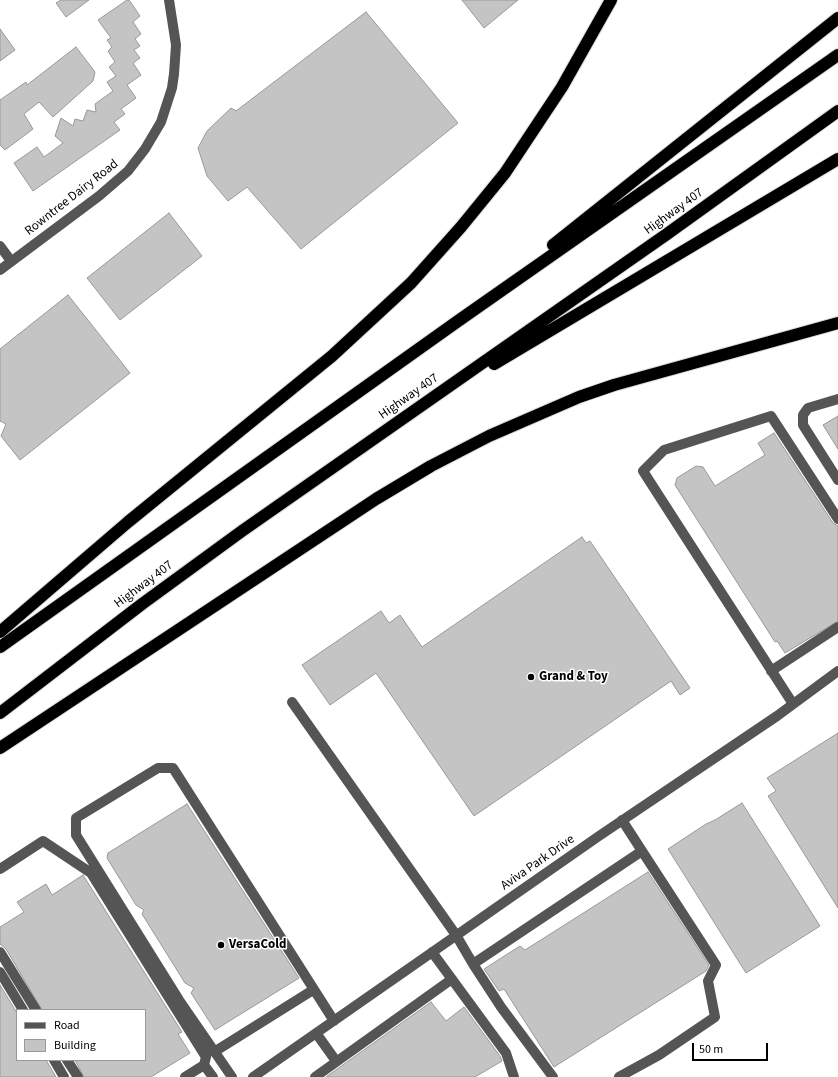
<!DOCTYPE html>
<style>
body{margin:0}
#map{position:relative;width:838px;height:1077px;overflow:hidden;background:#fff;font-family:"Source Sans 3",sans-serif}
canvas{display:block}
.legend{position:absolute;left:16px;top:1009px;width:130px;height:52px;box-sizing:border-box;background:#fff;border:1px solid #999;margin:0;padding:5px 7px;list-style:none;font-size:12px;color:#000}
.legend li{display:flex;align-items:center;gap:8px;height:20px}
.legend b{width:20px;border:1px solid #999}
.scale{position:absolute;left:692px;top:1043px;width:76px;height:18px;box-sizing:border-box;border:2px solid #000;border-top:0;padding-left:5px;font-size:12px;line-height:14px;white-space:nowrap;color:#000;-webkit-text-stroke:3px #fff;paint-order:stroke}
</style>
<div id="map">
<canvas width="838" height="1077"></canvas>
<ul class="legend">
<li><b style="height:5px;background:#555"></b>Road</li>
<li><b style="height:11px;background:#c4c4c4"></b>Building</li>
</ul>
<div class="scale">50 m</div>
</div>
<script>
const ctx = document.querySelector('canvas').getContext('2d');
ctx.lineJoin = 'round';
function fillPath(path, color) {
  ctx.fillStyle = color;
  ctx.fill(path, 'evenodd');
}
function poly(rows) {
  const path = new Path2D();
  for (const r of rows) {
    path.moveTo(r[0], r[1]);
    for (let i = 2; i < r.length; i += 2) path.lineTo(r[i], r[i + 1]);
  }
  return path;
}
function strokePath(path, color, width, dash) {
  ctx.strokeStyle = color;
  ctx.lineWidth = width;
  ctx.lineCap = dash ? 'butt' : 'round';
  ctx.setLineDash(dash || []);
  ctx.stroke(path);
}
function label(font, color, halo, rows, align = 'center') {
  ctx.font = font + ' "Source Sans 3",sans-serif';
  ctx.lineWidth = 3;
  ctx.setLineDash([]);
  ctx.textBaseline = 'middle';
  ctx.strokeStyle = halo;
  ctx.fillStyle = color;
  for (const [text, x, y, turn = 0] of rows) {
    ctx.save();
    ctx.translate(x, y);
    ctx.rotate((+turn || 0) * Math.PI / 180);
    ctx.textAlign = isNaN(turn) ? turn : align;
    if (halo) ctx.strokeText(text, 0, 0);
    ctx.fillText(text, 0, 0);
    ctx.restore();
  }
}
const building = poly([
 [61,0,89,0,66,17,56,3,61,0],
 [127,0,129,0,140,16,133,22,141,34,135,39,140,46,134,50,140,58,133,63,141,75,127,85,136,98,121,109,125,114,114,122,120,130,33,191,14,163,37,147,44,157,63,143,55,136,61,118,73,126,75,119,83,121,87,110,96,112,95,104,113,91,107,82,116,76,109,67,115,62,108,51,112,47,107,40,111,38,98,20,127,0],
 [462,0,518,0,484,28,462,0],
 [366,12,458,123,301,249,247,187,228,201,207,176,198,148,207,131,231,108,236,111,366,12],
 [0,29,15,50,0,61,0,29],
 [76,47,95,72,93,81,53,117,39,102,24,114,33,129,5,150,0,145,0,100,26,82,27,85,76,47],
 [169,213,202,256,120,320,87,278,169,213],
 [68,295,130,373,20,460,1,436,6,424,0,421,0,349,68,295],
 [838,416,838,449,823,425,838,416],
 [774,433,833,523,838,526,838,621,785,653,777,641,775,642,675,485,677,478,696,466,703,467,715,486,765,455,758,443,774,433],
 [582,537,586,543,590,541,690,688,680,695,671,681,474,816,376,673,330,705,302,665,381,611,389,623,400,615,422,647,582,537],
 [838,733,838,908,768,796,776,791,767,778,838,733],
 [742,803,820,926,746,973,668,849,706,824,715,820,742,803],
 [187,804,299,978,215,1030,191,993,194,988,185,983,142,914,144,910,136,905,107,858,108,853,187,804],
 [648,872,709,965,706,971,554,1067,504,989,499,991,484,969,520,946,525,950,648,872],
 [83,875,182,1032,178,1034,190,1053,151,1077,84,1077,75,1060,145,1060,145,1010,42,1010,6,949,0,944,0,927,24,912,17,902,46,884,52,895,83,875],
 [0,985,17,1013,17,1060,46,1060,56,1077,0,1077,0,985],
 [431,1002,446,1021,464,1007,500,1056,502,1061,475,1077,326,1077,431,1002]
]);
fillPath(building, '#c4c4c4');
strokePath(building, '#999', 1);
const highway = poly([
 [553,245,838,18],
 [494,364,838,159],
 [0,632,128,522,332,356,411,283,461,227,505,173,562,87,611,0],
 [0,647,458,321,838,55],
 [0,713,142,604,242,531,667,234,838,111],
 [0,748,376,499,431,466,489,436,579,397,614,385,838,323]
]);
strokePath(highway, '#dbdbdb', 14);
strokePath(poly([
 [0,246,11,261],
 [0,270,99,196,128,171,145,149,161,122,172,88,174,74,176,45,169,0],
 [838,399,808,408,803,415,803,425,838,480],
 [771,671,838,627],
 [292,702,456,935,473,964,642,851,622,820],
 [793,704,643,471,664,450,771,416,838,519],
 [0,869,43,841,91,873,206,1057,204,1065,185,1077],
 [0,952,36,1010],
 [432,952,506,1053,514,1077],
 [473,964,501,1007,553,1077],
 [0,972,23,1010],
 [316,1033,336,1061],
 [214,1052,313,990],
 [54,1060,64,1077],
 [67,1060,78,1077],
 [204,1065,213,1077],
 [232,1077,179,1000,76,835,76,818,158,768,173,768,334,1021],
 [253,1077,599,836,777,716,838,671],
 [315,1077,452,979],
 [619,1077,659,1055,715,1017,708,981,716,965,642,851]
]), '#555', 10);
strokePath(highway, '#000', 12);
for (const [x, y, r, color] of [
 [531,677,4,"#000"],
 [221,945,4,"#000"]
]) {
  const dot = new Path2D();
  dot.arc(x, y, r, 0, 2 * Math.PI);
  ctx.fillStyle = color;
  ctx.fill(dot);
  strokePath(dot, '#fff', 1.5);
}
label('13px', '#000', '#fff', [
 ["Rowntree Dairy Road",72,198,-38],
 ["Highway 407",674,212,-36],
 ["Highway 407",409,397,-35],
 ["Highway 407",144,585,-37],
 ["Aviva Park Drive",538,863,-35]
]);
label('bold 13px', '#000', '#fff', [
 ["Grand & Toy",539,677],
 ["VersaCold",229,945]
], 'left');
</script>
